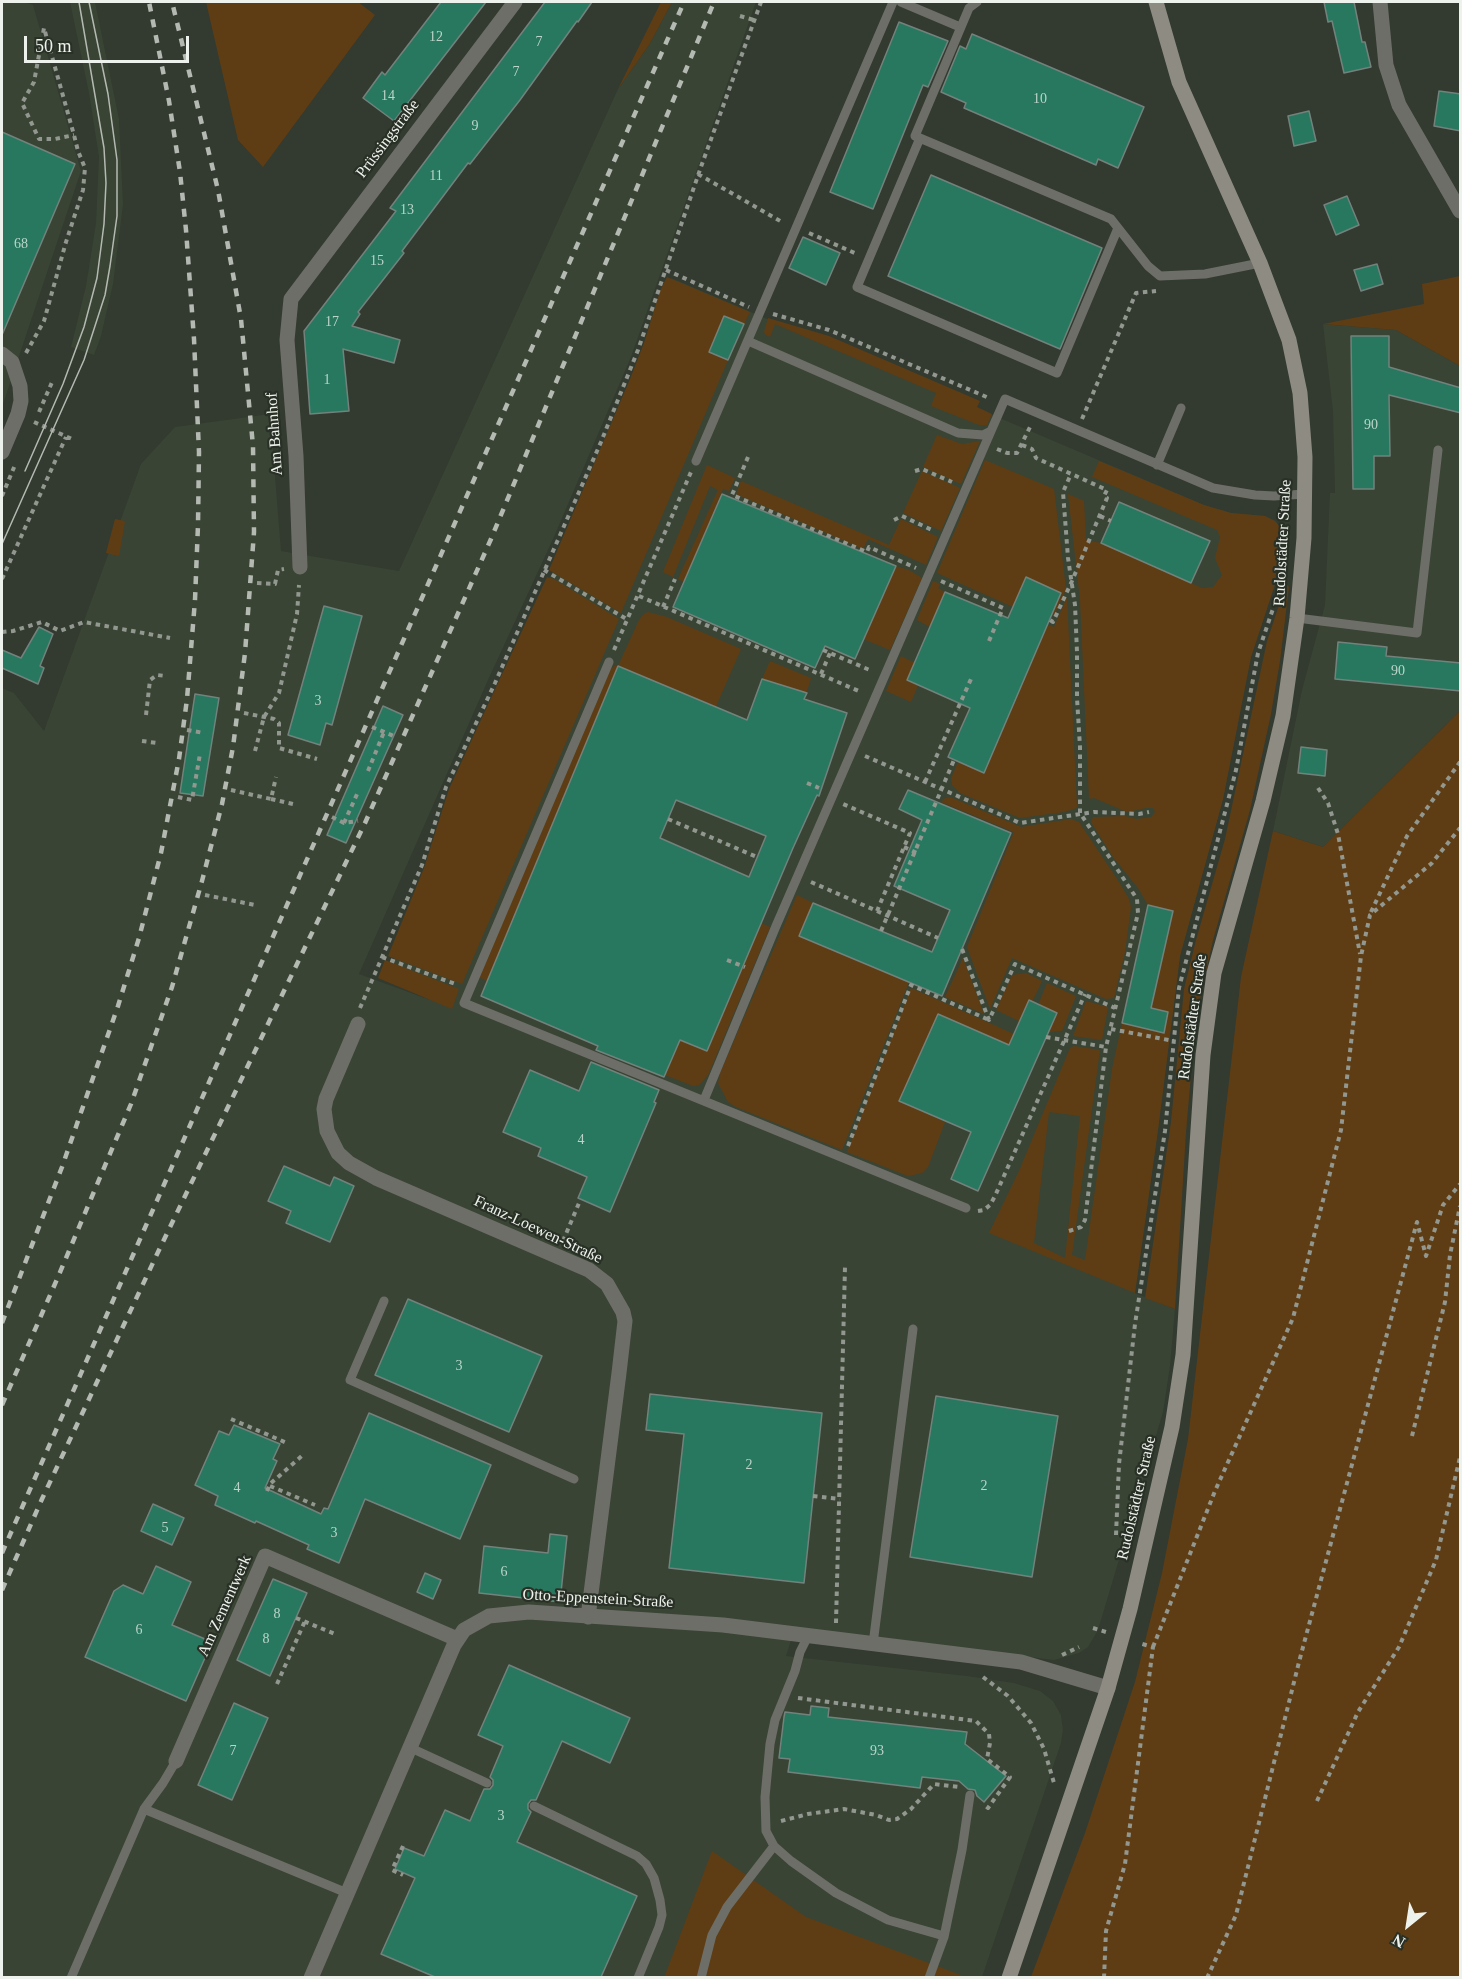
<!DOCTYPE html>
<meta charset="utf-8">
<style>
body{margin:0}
#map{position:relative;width:1462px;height:1979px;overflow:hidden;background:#333a30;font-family:"Times New Roman",serif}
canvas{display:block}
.frame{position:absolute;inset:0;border:3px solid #eef2ec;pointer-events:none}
.north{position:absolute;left:1378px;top:1895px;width:60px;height:60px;-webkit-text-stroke:4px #293026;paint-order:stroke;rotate:210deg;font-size:16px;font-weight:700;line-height:24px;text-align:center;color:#eef2ec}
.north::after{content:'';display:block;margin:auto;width:21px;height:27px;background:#eef2ec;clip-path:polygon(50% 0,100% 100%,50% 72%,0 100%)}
.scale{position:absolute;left:24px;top:36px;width:165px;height:27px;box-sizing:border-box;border:3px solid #eef2ec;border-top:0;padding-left:8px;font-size:18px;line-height:21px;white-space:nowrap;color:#eef2ec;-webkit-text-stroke:4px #293026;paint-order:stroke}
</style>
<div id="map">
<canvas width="1462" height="1979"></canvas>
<div class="frame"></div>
<div class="north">N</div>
<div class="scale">50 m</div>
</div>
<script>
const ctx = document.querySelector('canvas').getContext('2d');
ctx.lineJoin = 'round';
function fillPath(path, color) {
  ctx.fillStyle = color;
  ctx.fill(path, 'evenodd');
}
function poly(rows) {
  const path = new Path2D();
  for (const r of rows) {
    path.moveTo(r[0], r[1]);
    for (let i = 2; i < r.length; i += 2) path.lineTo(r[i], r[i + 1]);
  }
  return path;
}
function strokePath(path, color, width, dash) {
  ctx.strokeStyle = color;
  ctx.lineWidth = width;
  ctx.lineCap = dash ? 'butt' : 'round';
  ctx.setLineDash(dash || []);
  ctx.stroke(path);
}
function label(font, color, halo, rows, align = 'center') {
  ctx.font = font + ' "Times New Roman",serif';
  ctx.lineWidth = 4.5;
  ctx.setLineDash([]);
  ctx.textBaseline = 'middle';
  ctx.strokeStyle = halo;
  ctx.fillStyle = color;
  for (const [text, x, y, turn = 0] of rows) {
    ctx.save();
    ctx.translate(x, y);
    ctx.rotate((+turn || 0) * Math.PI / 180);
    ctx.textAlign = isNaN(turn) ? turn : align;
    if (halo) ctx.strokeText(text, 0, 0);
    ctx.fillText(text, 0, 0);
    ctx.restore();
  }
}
fillPath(poly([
 [2,2,24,2,33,5,81,171,2,407],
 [70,2,95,2,119,119,123,204,113,284,101,336,94,355,71,347,86,286,96,223,99,157,89,93],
 [672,2,756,2,631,357,553,539,488,680,359,974,433,1001,385,980,493,708,629,396,671,278,1204,505,1231,513,1265,516,1275,521,1280,527,1283,543,1280,569,1251,657,1223,799,1180,956,1158,1130,1135,1293,1175,1309,1170,1366,1163,1412,1098,1630,1088,1647,1079,1653,1054,1660,795,1628,786,1656,967,1676,1014,1683,1040,1691,1053,1701,1061,1715,1063,1730,1061,1743,982,1977,2,1977,2,688,14,693,44,731,141,464,175,427,270,414,281,551,399,571,618,89,649,45],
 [1323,324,1396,330,1460,366,1460,711,1323,847,1273,831,1302,690,1325,605,1330,493,1335,493,1333,411]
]), '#394434');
fillPath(poly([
 [206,2,358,2,375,15,263,167,238,140],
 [661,2,672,2,649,45,618,89],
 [1460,276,1460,366,1396,330,1323,324,1424,304,1422,284],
 [667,277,750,312,744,324,724,316,709,352,728,360,621,613,549,570,630,379,644,343,660,291],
 [768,318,829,336,980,401,977,407,992,414,987,425,979,425,931,406,936,393,775,324,770,337,766,335,764,332],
 [937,435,962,444,980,441,961,484,923,467],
 [985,460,1054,489,1066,589,1054,616,1052,615,1060,593,1026,577,1013,607,937,573],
 [1099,461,1204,505,1231,513,1265,516,1275,521,1280,527,1283,543,1280,569,1251,657,1223,799,1180,956,1158,1130,1135,1293,989,1233,1019,1171,1070,1048,1074,1046,1100,1050,1072,1255,1085,1260,1112,1069,1122,1023,1163,1032,1168,1012,1151,1008,1173,911,1148,905,1138,888,1113,857,1091,822,1093,817,1125,816,1137,819,1151,817,1155,812,1153,808,1146,808,1127,812,1094,798,1089,799,1080,600,1068,494,1084,501,1086,540,1101,543,1202,588,1213,587,1222,575,1215,558,1220,537,1217,530,1092,477],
 [1049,1112,1080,1116,1065,1258,1034,1243],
 [707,465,735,478,729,491,723,489,684,582,678,579,718,490,710,486,673,577,663,572],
 [922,471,960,488,941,531,903,513],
 [741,481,889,545,901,519,938,537,926,565,868,539,863,549,736,494],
 [115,519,125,521,119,556,106,553],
 [896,566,909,570,922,578,890,650,863,639],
 [547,577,554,579,619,619,462,984,388,956,424,868,449,789],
 [933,581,940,584,938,588,945,592,930,627,917,620],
 [1286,584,1289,587,1280,661,1271,714,1250,810,1213,940,1196,1017,1186,1132,1175,1309,1145,1298,1171,1122,1184,989,1196,940,1225,839,1267,641],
 [1067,597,1077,807,1074,809,1064,812,1020,818,960,793,952,785,951,778,958,762,984,773,1047,625,1054,627],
 [648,612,667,617,741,649,717,704,716,707,619,666,487,981,479,977,610,669,614,666,618,666,639,620,644,614],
 [901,656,915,663,918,685,911,702,886,691],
 [770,661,811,678,806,694,762,679],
 [1460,711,1460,1977,1031,1977,1085,1833,1135,1682,1162,1573,1188,1439,1241,977,1273,831,1323,847],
 [950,797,1021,827,1071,819,1079,822,1119,882,1129,899,1131,907,1125,952,1114,998,1106,999,1012,958,990,1009,967,947,1014,832,941,802,945,798],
 [797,895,813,903,800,936,909,982,842,1150,736,1107,728,1102,718,1083,720,1073],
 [761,923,770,927,708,1075,699,1085,693,1086,665,1075,680,1040,707,1050],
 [963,958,984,1014,945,997],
 [385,960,459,989,452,1009,378,978],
 [1026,973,1042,981,1032,1002,1028,1001,1019,1021,996,1010,1012,975],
 [1047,983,1076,996,1062,1031,1048,1032,1038,1005],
 [911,988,1014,1034,999,1067,981,1033,938,1014,900,1101,945,1122,928,1167,922,1173,908,1176,847,1152],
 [1086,1001,1108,1007,1102,1040,1073,1036],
 [712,1851,806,1917,966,1977,664,1978]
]), '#5f3d14');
const building = poly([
 [441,2,486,2,394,121,363,98,382,72,385,75,441,2],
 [545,2,592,2,578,22,577,21,520,100,470,164,468,163,402,251,404,253,358,312,360,314,352,326,400,340,394,363,343,349,349,411,310,414,304,331,396,211,390,208,545,2],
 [1324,2,1354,2,1362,42,1365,42,1371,67,1344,73,1332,21,1328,22,1324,2],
 [899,22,948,41,928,87,923,85,873,209,830,192,899,22],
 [972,34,1144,107,1118,168,1098,159,1096,165,964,108,966,103,941,92,960,46,966,49,972,34],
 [1439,91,1461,94,1461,131,1434,126,1439,91],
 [1309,111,1316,141,1294,146,1288,116,1309,111],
 [2,132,75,164,2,335,2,132],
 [931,175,1102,248,1060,349,888,276,931,175],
 [1347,196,1359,225,1336,235,1324,205,1347,196],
 [803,237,840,253,826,285,789,268,803,237],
 [1377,264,1383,284,1361,291,1354,270,1377,264],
 [724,316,744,324,728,360,709,352,724,316],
 [1351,336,1389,336,1389,367,1461,388,1461,413,1389,395,1390,456,1374,456,1374,489,1353,489,1351,336],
 [722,494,896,566,855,659,825,646,815,668,673,607,722,494],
 [1119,502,1210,541,1191,583,1101,543,1119,502],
 [1026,577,1061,593,984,773,948,757,970,708,907,680,945,592,1008,618,1026,577],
 [324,606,362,616,332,725,326,723,320,745,288,735,324,606],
 [39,627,53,634,40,666,44,668,38,684,2,668,2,650,21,658,39,627],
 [1338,642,1387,647,1386,656,1461,663,1461,691,1335,679,1338,642],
 [618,666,747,720,762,679,807,693,804,699,847,713,819,796,817,795,793,848,707,1051,680,1040,664,1077,596,1050,598,1046,481,996,618,666],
 [676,800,766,836,749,877,660,838,676,800],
 [195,694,219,698,203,796,180,793,195,694],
 [383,706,403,715,346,843,327,835,383,706],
 [1301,747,1327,750,1325,776,1298,773,1301,747],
 [908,790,1011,833,942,996,799,936,813,903,932,952,950,910,894,886,922,820,899,809,908,790],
 [1148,905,1173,911,1151,1008,1168,1012,1164,1033,1122,1023,1148,905],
 [1029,1000,1057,1013,978,1191,951,1179,971,1132,899,1101,938,1014,1009,1045,1029,1000],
 [591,1062,659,1090,654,1102,656,1103,610,1212,578,1198,587,1177,538,1156,541,1148,503,1132,530,1070,579,1091,591,1062],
 [284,1166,330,1186,334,1177,354,1186,330,1242,286,1223,291,1211,268,1201,284,1166],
 [408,1299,542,1356,509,1432,375,1375,408,1299],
 [650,1394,822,1413,804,1583,669,1568,684,1434,646,1430,650,1394],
 [936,1396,1058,1416,1032,1577,910,1557,936,1396],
 [369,1413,491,1465,460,1539,365,1499,339,1563,307,1549,309,1545,256,1521,255,1523,215,1505,218,1496,195,1485,219,1431,229,1435,234,1425,280,1444,273,1459,277,1461,265,1488,321,1514,324,1508,328,1509,369,1413],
 [153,1504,184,1518,172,1545,141,1531,153,1504],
 [550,1534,567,1536,560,1602,479,1593,484,1546,548,1553,550,1534],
 [156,1566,191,1582,172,1625,212,1642,186,1701,85,1657,114,1591,123,1585,143,1594,156,1566],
 [425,1573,441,1580,433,1599,417,1592,425,1573],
 [273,1579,307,1593,270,1676,237,1660,273,1579],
 [509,1665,630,1718,610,1763,562,1741,536,1800,531,1800,528,1804,528,1809,531,1812,517,1842,637,1896,601,1977,435,1977,381,1954,415,1878,395,1869,404,1848,424,1856,445,1810,470,1821,484,1789,490,1789,493,1785,493,1780,490,1777,503,1746,478,1735,509,1665],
 [234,1703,268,1718,232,1800,198,1785,234,1703],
 [811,1706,829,1708,828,1717,967,1732,965,1744,1006,1776,984,1802,977,1796,975,1790,968,1789,959,1781,922,1777,920,1788,788,1772,790,1759,779,1758,784,1717,785,1712,810,1715,811,1706]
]);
fillPath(building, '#27785f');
strokePath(building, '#73827c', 1.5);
strokePath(poly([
 [740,16,754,20],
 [698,174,782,222],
 [809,233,857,254],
 [666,270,749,307],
 [773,314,829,330,989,398],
 [26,353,44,321,66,242,83,190,85,168,78,151,74,135,44,28,34,82,22,103,39,139,55,139,74,135],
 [39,412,53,380],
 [1082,419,1136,293,1156,291],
 [34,422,72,439],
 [1022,445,1032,449,1036,458,1107,490,1104,496,1107,498,1072,581,1053,622,1050,620],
 [997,449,1007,453,1017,453,1031,425],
 [748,457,732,495,867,552,869,547,916,568],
 [915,471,922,469,952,482],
 [2,496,15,465],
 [1100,516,1111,521],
 [894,520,902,516,932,530],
 [544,570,628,620],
 [2,579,66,437],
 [941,581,1003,608,989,641],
 [257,583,275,584,278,570,284,569],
 [639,596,861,692],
 [663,607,675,579],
 [2,632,13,631,42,622,60,631,84,622,170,638],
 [614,650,691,472],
 [823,650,872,671],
 [821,674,830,653],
 [244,713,274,719,279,723,279,748,317,759],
 [146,715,150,680,157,675,166,676],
 [372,727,396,737],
 [187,730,204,733],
 [142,741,157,743],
 [255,751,264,717,279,693,297,614,299,585],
 [865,756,1020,823,1094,812,1139,814,1149,812],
 [368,771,384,732],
 [925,782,971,679],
 [807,783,819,788],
 [1318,788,1328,803,1338,834,1360,954],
 [231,790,271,799,276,777],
 [178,797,192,800,200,754],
 [271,799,297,805],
 [332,817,344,823,358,821],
 [668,819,757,857],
 [344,823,358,792],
 [904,847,919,854],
 [811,882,877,911,910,833,843,804],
 [205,895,255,905],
 [877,911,938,938],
 [1371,912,1407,836,1460,762],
 [881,931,954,760],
 [962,949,989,1020,1015,964,1115,1008],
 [382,957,458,985],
 [727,960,745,967],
 [360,1008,422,865,446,787,495,683,601,442,638,350,702,164,761,2],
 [1111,1029,1174,1041],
 [1046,1037,1106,1047],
 [848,1146,911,985,989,1020],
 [978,1211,984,1210,990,1205,995,1196,1085,994],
 [1069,1231,1081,1227,1085,1220,1106,1047,1138,913,1137,899,1080,813,1080,747,1077,698,1077,652,1075,605,1068,558,1063,492,1071,474],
 [563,1241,579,1203],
 [231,1419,287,1443],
 [1412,1436,1445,1302,1450,1255,1460,1206],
 [270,1486,315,1505],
 [267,1491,270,1484,304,1454],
 [813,1496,840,1499],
 [1116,1535,1119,1464,1135,1324,1165,1131,1179,988,1236,770,1258,653,1280,588],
 [296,1618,335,1634],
 [836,1623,845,1267],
 [1093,1628,1106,1632],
 [1153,1647,1215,1491,1293,1318,1341,1130,1361,956,1370,915,1432,863,1460,828],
 [1062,1655,1079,1647],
 [983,1677,1008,1696,1031,1723,1044,1749,1054,1783],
 [277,1684,305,1621],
 [798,1698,976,1721,989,1734,990,1743,987,1759,1010,1777,988,1808,984,1805],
 [1317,1801,1358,1712,1399,1647,1436,1560,1460,1457],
 [781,1821,808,1814,844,1809,876,1815,889,1820,897,1819,911,1809,934,1784,959,1787],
 [403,1846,392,1870,403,1875],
 [1104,1978,1106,1931,1125,1864,1153,1647,1139,1643],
 [1207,1978,1236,1915,1299,1662,1417,1222,1426,1256,1443,1205,1460,1184]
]), '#92978f', 4, [4.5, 4.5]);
strokePath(poly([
 [901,2,960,27],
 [977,2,969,8,915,136,1111,219,1148,266,1160,276,1205,274,1260,263],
 [920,138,857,287,1057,373,1118,228],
 [748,341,958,433,983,435,991,431,1005,399,1213,488,1255,495,1274,496,1305,494],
 [696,461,893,2],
 [1157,465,1181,408],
 [1297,618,1417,633,1438,450],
 [609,662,464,1003,966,1208],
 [704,1100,776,926,991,431],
 [384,1301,350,1380,574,1479],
 [808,1636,800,1652,795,1671,775,1720,770,1744,765,1797,766,1831,774,1846,791,1861,836,1893,888,1920,944,1936],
 [873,1644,913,1329],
 [411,1748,487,1783],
 [534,1806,637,1856,646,1864,654,1878,660,1900,662,1915,659,1927,638,1978],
 [144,1809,347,1893],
 [71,1978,144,1809,163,1783,176,1761],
 [701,1978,712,1935,727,1907,774,1846],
 [929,1978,944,1937,962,1850,970,1795]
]), '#6e6e68', 9);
strokePath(poly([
 [1380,2,1386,65,1399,105,1460,211],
 [2,354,12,362,20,386,21,401,18,414,2,452],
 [300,567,296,456,287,340,291,299,515,2],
 [358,1024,326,1099,324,1109,327,1131,338,1153,349,1163,376,1178,589,1270,607,1284,623,1312,625,1321,619,1373,588,1617],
 [176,1761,265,1556,457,1639],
 [311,1978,454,1645,464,1630,489,1616,529,1612,723,1625,1021,1662,1108,1688]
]), '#6e6e68', 15);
strokePath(poly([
 [1009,1978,1108,1688,1130,1609,1172,1427,1183,1355,1203,1055,1214,973,1263,801,1283,716,1297,618,1304,538,1305,457,1300,393,1289,340,1260,263,1179,82,1156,2]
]), '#8d8b82', 15);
strokePath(poly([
 [25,471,63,384,84,327,97,278,104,224,106,183,104,148,79,2],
 [2,544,84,360,105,295,110,266,117,216,117,160,108,94,89,2]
]), '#b4b9b2', 1.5);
strokePath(poly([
 [2,1323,62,1167,118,1006,139,938,161,853,179,759,187,699,195,600,198,525,199,452,194,339,186,230,180,172,169,101,149,2],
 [2,1405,58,1277,131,1104,172,987,202,881,222,804,233,747,245,653,254,532,253,446,241,319,218,190,172,2],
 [2,1553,684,2],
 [2,1590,42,1499,159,1250,365,823,491,539,714,2]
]), '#b4b9b2', 4.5, [8, 8]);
label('14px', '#bcd4c9', null, [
 ["12",436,37],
 ["7",539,42],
 ["7",516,72],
 ["14",388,96],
 ["10",1040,99],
 ["9",475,126],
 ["11",436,176],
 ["13",407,210],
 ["68",21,244],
 ["15",377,261],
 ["17",332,322],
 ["1",327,380],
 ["90",1371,425],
 ["90",1398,671],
 ["3",318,701],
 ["4",581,1140],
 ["3",459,1366],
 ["2",749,1465],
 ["2",984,1486],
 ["4",237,1488],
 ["5",165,1528],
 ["3",334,1533],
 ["6",504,1572],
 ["8",277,1614],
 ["6",139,1630],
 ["8",266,1639],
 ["7",233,1751],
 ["93",877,1751],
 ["3",501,1816]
]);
label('16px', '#eef2ec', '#293026', [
 ["Prüssingstraße",388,139,-53],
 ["Am Bahnhof",275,434,-94],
 ["Rudolstädter Straße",1283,543,-87],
 ["Rudolstädter Straße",1193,1017,-82],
 ["Franz-Loewen-Straße",538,1230,25],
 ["Rudolstädter Straße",1137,1498,-77],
 ["Otto-Eppenstein-Straße",598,1599,3],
 ["Am Zementwerk",225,1606,-66]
]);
</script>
